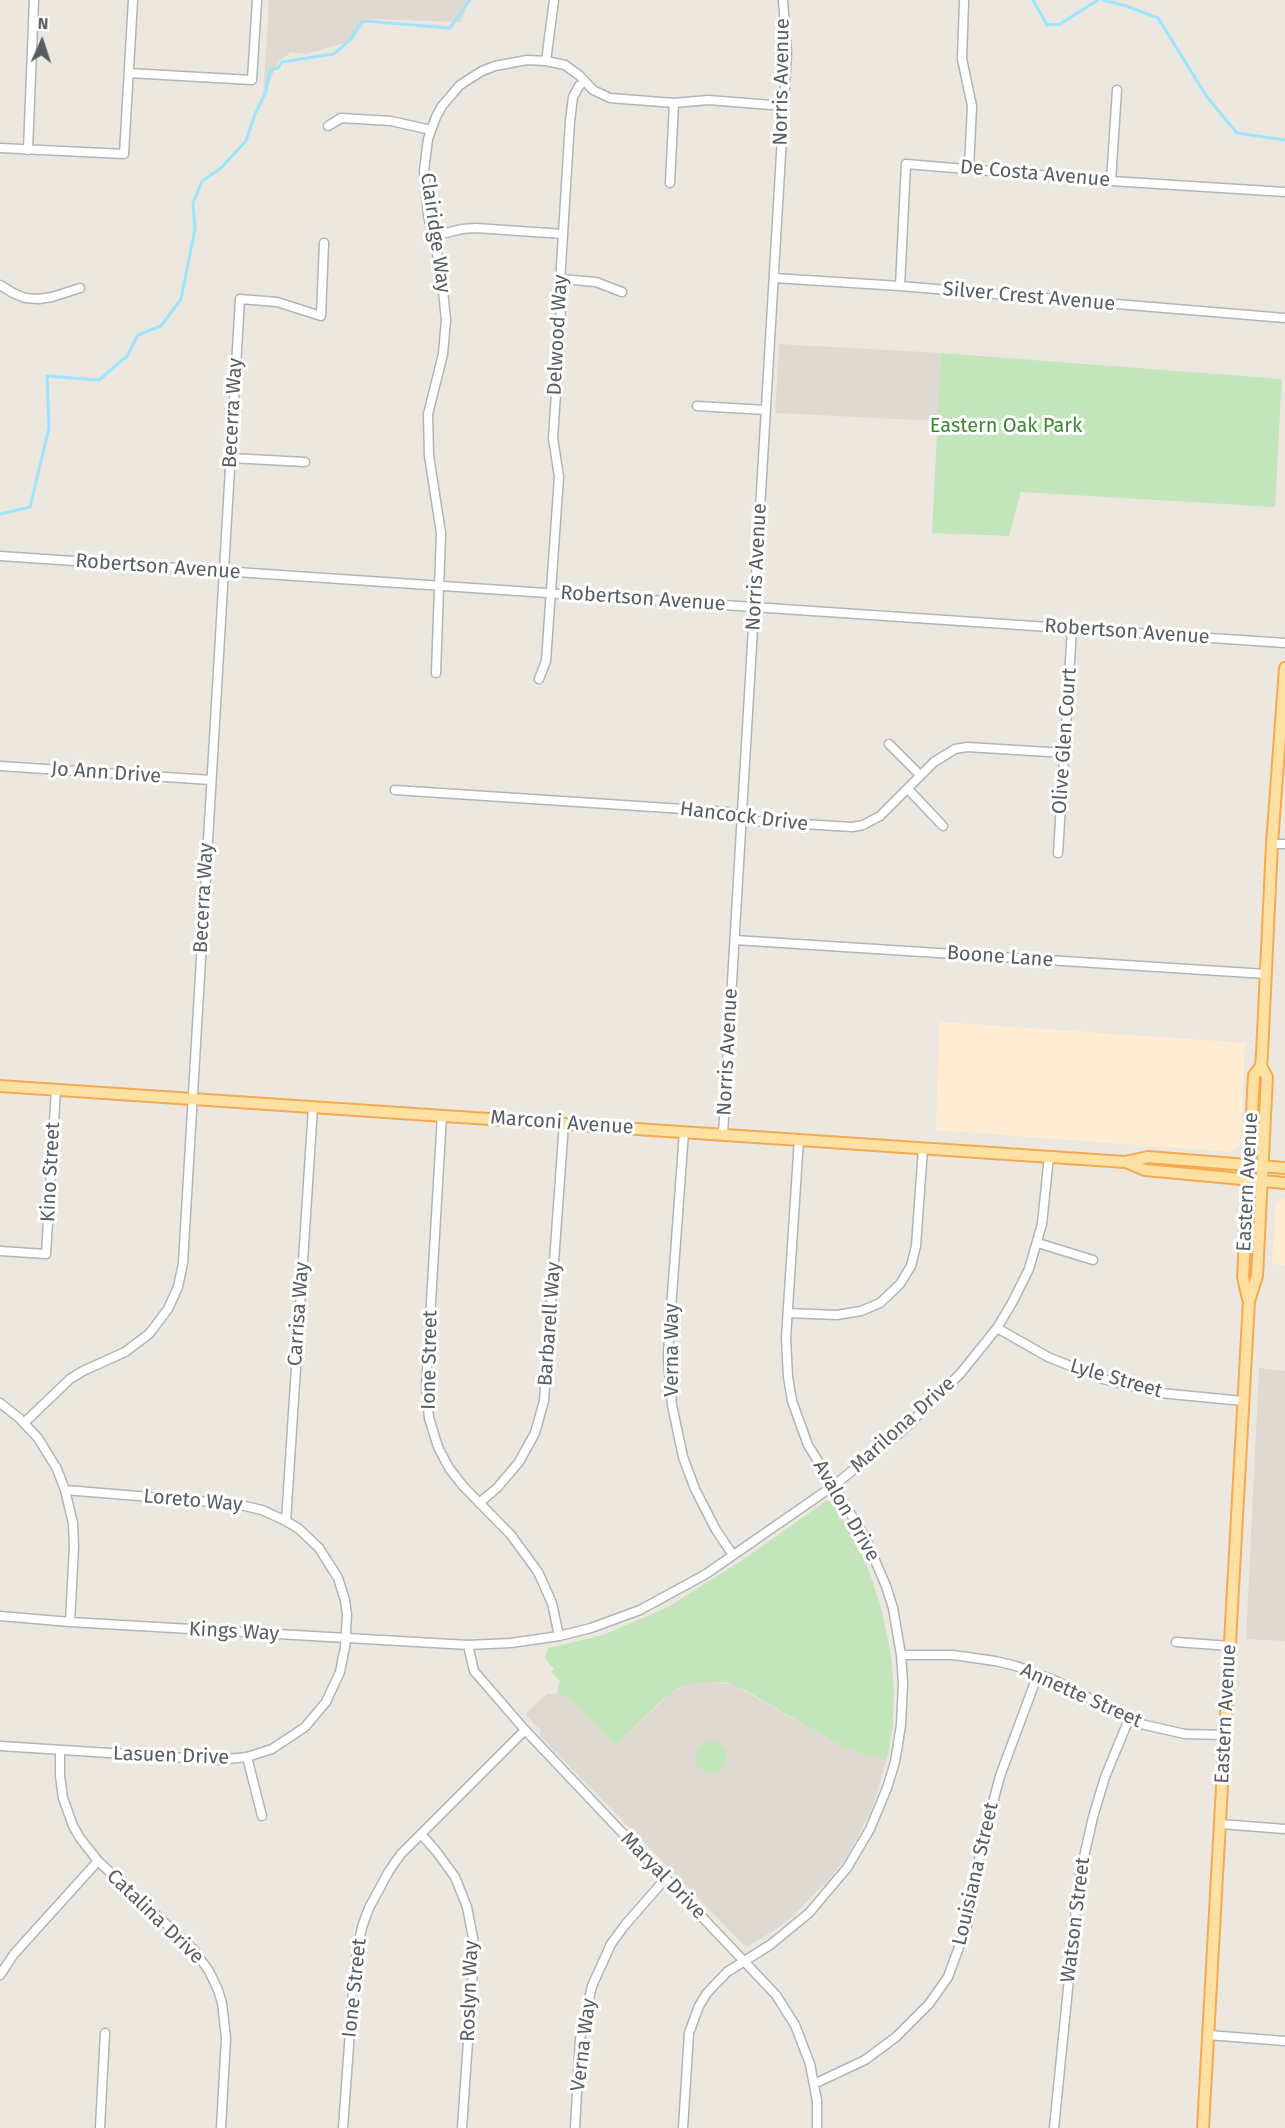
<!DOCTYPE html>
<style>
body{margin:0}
#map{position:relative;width:1285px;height:2128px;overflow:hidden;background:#ece8e0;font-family:"Fira Sans",sans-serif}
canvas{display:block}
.north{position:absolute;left:12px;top:12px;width:60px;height:60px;-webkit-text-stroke:4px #fff;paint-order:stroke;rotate:3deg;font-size:16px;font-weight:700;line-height:24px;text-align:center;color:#595e62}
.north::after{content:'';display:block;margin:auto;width:21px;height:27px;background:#595e62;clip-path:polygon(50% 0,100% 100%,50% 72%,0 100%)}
</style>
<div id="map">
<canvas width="1285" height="2128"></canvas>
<div class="north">N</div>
</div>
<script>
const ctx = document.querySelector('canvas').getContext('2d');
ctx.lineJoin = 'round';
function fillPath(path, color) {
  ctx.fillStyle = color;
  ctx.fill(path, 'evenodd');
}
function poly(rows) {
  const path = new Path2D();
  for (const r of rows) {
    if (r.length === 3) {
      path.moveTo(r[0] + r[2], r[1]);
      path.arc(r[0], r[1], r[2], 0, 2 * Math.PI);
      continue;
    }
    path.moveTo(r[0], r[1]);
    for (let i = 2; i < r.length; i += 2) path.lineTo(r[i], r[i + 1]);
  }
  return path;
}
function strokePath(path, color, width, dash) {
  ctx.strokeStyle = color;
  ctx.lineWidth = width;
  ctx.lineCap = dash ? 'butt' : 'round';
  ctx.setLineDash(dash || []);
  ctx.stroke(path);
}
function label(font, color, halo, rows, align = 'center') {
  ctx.font = font + ' "Fira Sans",sans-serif';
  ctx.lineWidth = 6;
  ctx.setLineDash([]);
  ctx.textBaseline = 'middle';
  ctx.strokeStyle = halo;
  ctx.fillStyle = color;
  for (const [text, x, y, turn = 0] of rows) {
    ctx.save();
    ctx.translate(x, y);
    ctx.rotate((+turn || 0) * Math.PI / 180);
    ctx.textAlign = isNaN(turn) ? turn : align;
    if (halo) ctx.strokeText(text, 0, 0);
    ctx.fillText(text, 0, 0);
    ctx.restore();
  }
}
fillPath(poly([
 [942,1022,1245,1043,1240,1146,1232,1152,936,1130,939,1026],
 [1285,1198,1285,1265,1272,1264,1276,1204]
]), '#feedd3');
fillPath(poly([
 [269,0,469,0,461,22,367,19,352,41,306,54,291,52,278,62,263,97],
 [779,344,941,353,938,421,775,413],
 [1259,1368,1285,1371,1285,1641,1246,1639],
 [707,1681,734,1685,839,1745,868,1757,877,1756,887,1759,872,1809,846,1858,832,1876,791,1918,772,1932,746,1947,540,1736,541,1731,525,1714,547,1694,561,1693,568,1697,615,1745,670,1694,690,1683]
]), '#dfd9d1');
fillPath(poly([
 [941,353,1282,379,1275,507,1021,492,1009,536,932,533],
 [826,1501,830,1501,834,1504,848,1528,868,1568,881,1607,891,1655,894,1691,893,1726,887,1759,877,1756,868,1757,839,1745,743,1689,725,1682,698,1682,677,1689,661,1701,615,1745,568,1697,557,1693,560,1681,551,1672,554,1669,545,1658,548,1648,603,1635,668,1607,744,1559],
 [711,1757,16]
]), '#c3e5bc');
strokePath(poly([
 [1033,0,1047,25,1060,24,1098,0],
 [1103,0,1126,6,1158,18,1207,97,1237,133,1285,140],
 [0,514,30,507,49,428,47,376,99,380,127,356,138,335,161,326,181,299,195,229,193,203,202,181,221,168,246,141,255,114,266,92,270,70,278,68,282,62,334,54,351,39,360,23,365,21,450,28,470,0]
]), '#9ee6ff', 3);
const minor = poly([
 [964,2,962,59,972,106,969,168],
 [546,61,554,0],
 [129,73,252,80,257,0],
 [328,126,341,118,391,121,431,130],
 [0,148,124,154,133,0],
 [28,150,34,0],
 [1111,181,1117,90],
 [670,183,674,103],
 [433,236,462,229,476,228,563,234],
 [774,278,900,286,1285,318],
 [561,279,596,282,622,292],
 [0,285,13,293,25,298,39,299,52,297,80,288],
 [900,286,906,164,1111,181,1285,192],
 [697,406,766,410],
 [230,458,305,462],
 [0,556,1285,643],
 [436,673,441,533,429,456,428,414,443,354,446,320,441,271,428,215,424,171,428,139,436,117,442,106,460,85,482,71,495,66,527,60,546,61,565,65,580,76,593,90,610,98,674,103,708,100,784,106],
 [539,679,546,661,559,477,553,438,561,318,559,299,570,121,573,97,579,86,585,81],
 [889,744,920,775],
 [0,766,211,780],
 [908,789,943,826],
 [395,790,729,812,754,821,852,827,863,825,880,816,934,762,955,749,967,747,1065,753],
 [1272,844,1285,844],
 [1058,853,1072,629],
 [735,940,1266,974],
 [442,1115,426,1387,429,1418,438,1447,449,1468,463,1486,511,1535,538,1572,552,1603,559,1636],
 [684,1132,669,1336,668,1359,672,1405,683,1457,695,1489,716,1530,733,1555],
 [723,1134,787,53,783,0],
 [1038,1243,1093,1260],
 [0,1251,46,1254,56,1089],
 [788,1313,837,1315,861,1311,880,1303,900,1284,911,1266,916,1246,923,1148],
 [997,1328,1048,1357,1103,1379,1160,1393,1243,1401],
 [0,1403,19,1418,38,1438,57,1469,65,1490,73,1523,74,1547,70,1622],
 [24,1423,70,1379,83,1371,125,1352,149,1334,168,1309,178,1287,183,1263,240,299,277,302,321,316,324,243],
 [479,1503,497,1488,519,1462,535,1433,544,1401,564,1123],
 [286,1521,313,1107],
 [0,1616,70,1622,468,1645,511,1643,559,1636,591,1628,640,1610,706,1574,833,1486,901,1432,960,1374,997,1328,1012,1303,1029,1269,1042,1224,1049,1156],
 [1176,1642,1230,1646],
 [468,1645,474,1671,525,1730,776,1995,795,2025,810,2064,817,2101,817,2128],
 [901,1655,953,1655,995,1661,1016,1666,1056,1681,1129,1719,1145,1725,1185,1734,1225,1735],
 [0,1746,219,1760,247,1757,272,1749,305,1727,326,1702,340,1672,345,1647,347,1615,345,1600,338,1578,319,1548,299,1529,286,1521,262,1510,236,1504,65,1490],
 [60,1751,60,1776,63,1798,73,1826,80,1838,98,1861,193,1949,209,1971,218,1990,222,2003,226,2038,221,2128],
 [247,1757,262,1816],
 [1220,1824,1285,1829],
 [421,1834,436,1851,455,1877,467,1907,473,1938,474,1954,462,2128],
 [0,1975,14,1954,98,1861],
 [1208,2035,1285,2041],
 [814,2084,865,2060,896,2037,929,2004,948,1977,969,1920,981,1848,1000,1776,1038,1674],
 [100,2128,105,2033],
 [343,2128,355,1962,362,1927,369,1908,389,1871,401,1854,525,1730],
 [575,2128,580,2039,592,1986,611,1944,625,1925,666,1878],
 [683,2128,689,2033,699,2006,707,1993,727,1972,770,1945,809,1913,847,1868,870,1829,887,1788,895,1762,901,1725,903,1683,901,1655,893,1608,886,1586,865,1537,808,1445,792,1401,788,1377,786,1338,799,1139],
 [1054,2128,1079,1879,1093,1817,1105,1777,1129,1719]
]);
const major = poly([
 [0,1086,1125,1162,1148,1157,1285,1168],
 [1126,1162,1145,1170,1285,1183],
 [1248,1299,1243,1277,1254,1075,1261,1066],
 [1203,2128,1249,1301,1257,1276,1267,1077,1261,1066,1262,1054,1272,844,1285,668]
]);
strokePath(minor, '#b1b5b8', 11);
strokePath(major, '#f3aa52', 14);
strokePath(minor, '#fff', 8);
strokePath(major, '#ffe0a3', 10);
label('20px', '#595e62', '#fff', [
 ["Norris Avenue",782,82,-89],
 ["De Costa Avenue",1035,174,5],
 ["Clairidge Way",435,233,82],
 ["Silver Crest Avenue",1029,297,5],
 ["Delwood Way",558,335,-87],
 ["Becerra Way",233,413,-87],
 ["Robertson Avenue",158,567,4],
 ["Norris Avenue",757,567,-87],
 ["Robertson Avenue",643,599,4],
 ["Robertson Avenue",1127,632,4],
 ["Olive Glen Court",1065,741,-86],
 ["Jo Ann Drive",106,773,4],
 ["Hancock Drive",744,817,7],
 ["Becerra Way",204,898,-87],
 ["Boone Lane",1000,957,4],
 ["Norris Avenue",728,1052,-87],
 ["Marconi Avenue",562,1123,4],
 ["Kino Street",51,1172,-87],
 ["Eastern Avenue",1248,1182,-87],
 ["Carrisa Way",299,1314,-86],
 ["Barbarell Way",550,1324,-86],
 ["Verna Way",672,1350,-90],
 ["Ione Street",430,1360,-89],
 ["Lyle Street",1116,1379,16],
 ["Marilona Drive",903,1425,-42],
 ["Loreto Way",193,1501,5],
 ["Avalon Drive",846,1511,60],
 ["Kings Way",234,1632,3],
 ["Annette Street",1081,1696,24],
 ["Eastern Avenue",1226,1714,-87],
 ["Lasuen Drive",171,1756,2],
 ["Louisiana Street",976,1874,-77],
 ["Maryal Drive",663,1876,46],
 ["Catalina Drive",155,1917,44],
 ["Watson Street",1076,1920,-83],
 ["Ione Street",355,1988,-84],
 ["Roslyn Way",470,1991,-88],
 ["Verna Way",584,2045,-83]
]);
label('20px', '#3e8633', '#fff', [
 ["Eastern Oak Park",1006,426]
]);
</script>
